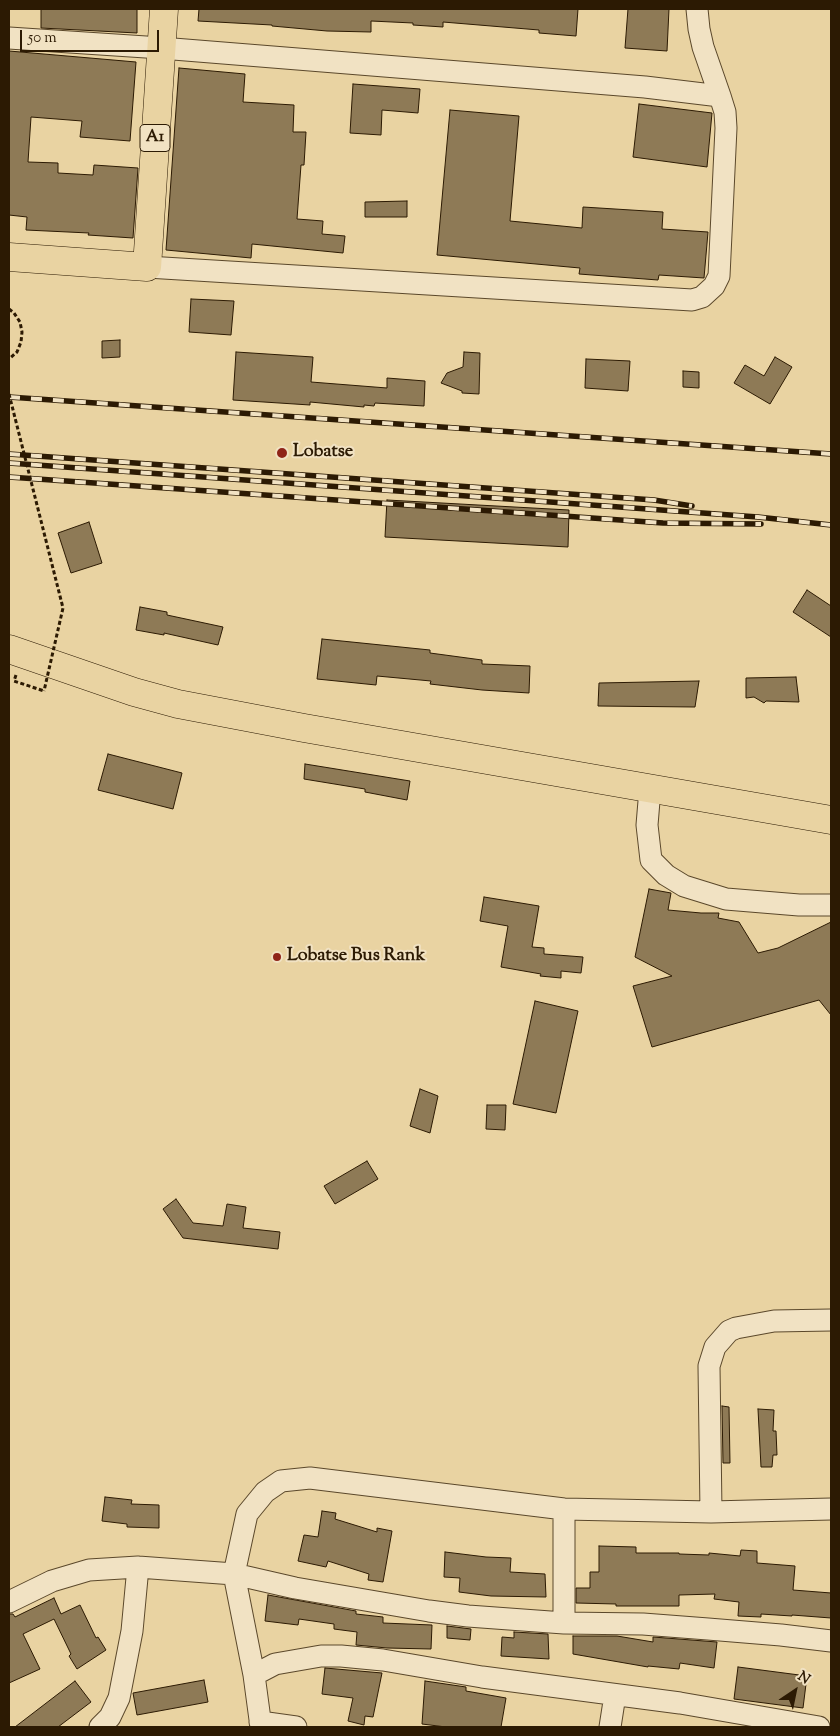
<!DOCTYPE html>
<style>
body{margin:0}
#map{position:relative;width:840px;height:1736px;overflow:hidden;background:#e9d3a2;font-family:"Sorts Mill Goudy",serif}
canvas{display:block}
.frame{position:absolute;inset:0;border:10px solid #2c1a03;pointer-events:none}
.north{position:absolute;left:770px;top:1666px;width:50px;height:50px;-webkit-text-stroke:4px #f1e2c3;paint-order:stroke;rotate:34deg;font-size:14px;font-weight:700;line-height:20px;text-align:center;color:#2c1a03}
.north::after{content:'';display:block;margin:auto;width:18px;height:22px;background:#2c1a03;clip-path:polygon(50% 0,100% 100%,50% 72%,0 100%)}
.scale{position:absolute;left:20px;top:30px;width:139px;height:22px;box-sizing:border-box;border:2px solid #2c1a03;border-top:0;padding-left:6px;font-size:15px;line-height:18px;white-space:nowrap;color:#2c1a03;-webkit-text-stroke:4px #f1e2c3;paint-order:stroke}
</style>
<div id="map">
<canvas width="840" height="1736"></canvas>
<div class="frame"></div>
<div class="north">N</div>
<div class="scale">50 m</div>
</div>
<script>
const ctx = document.querySelector('canvas').getContext('2d');
ctx.lineJoin = 'round';
function fillPath(path, color) {
  ctx.fillStyle = color;
  ctx.fill(path, 'evenodd');
}
function poly(rows) {
  const path = new Path2D();
  for (const r of rows) {
    path.moveTo(r[0], r[1]);
    for (let i = 2; i < r.length; i += 2) path.lineTo(r[i], r[i + 1]);
  }
  return path;
}
function strokePath(path, color, width, dash) {
  ctx.strokeStyle = color;
  ctx.lineWidth = width;
  ctx.lineCap = dash ? 'butt' : 'round';
  ctx.setLineDash(dash || []);
  ctx.stroke(path);
}
function label(font, color, halo, rows, align = 'center') {
  ctx.font = font + ' "Sorts Mill Goudy",serif';
  ctx.lineWidth = 4;
  ctx.setLineDash([]);
  ctx.textBaseline = 'middle';
  ctx.strokeStyle = halo;
  ctx.fillStyle = color;
  for (const [text, x, y, turn = 0] of rows) {
    ctx.save();
    ctx.translate(x, y);
    ctx.rotate((+turn || 0) * Math.PI / 180);
    ctx.textAlign = isNaN(turn) ? turn : align;
    if (halo) ctx.strokeText(text, 0, 0);
    ctx.fillText(text, 0, 0);
    ctx.restore();
  }
}
const building = poly([
 [41,9,137,9,137,33,41,28,41,9],
 [199,9,578,9,576,36,539,33,539,30,443,22,443,27,413,25,413,23,371,21,371,32,327,31,272,26,272,25,198,21,199,9],
 [628,9,669,9,667,51,625,48,628,9],
 [9,51,136,62,130,141,80,137,82,121,31,117,28,162,58,163,58,173,93,175,94,165,138,168,133,238,88,235,89,233,26,230,27,217,9,215,9,51],
 [179,68,245,74,243,102,294,105,293,132,306,132,304,165,301,165,297,219,323,221,322,234,345,236,343,253,252,244,251,258,166,250,179,68],
 [353,84,420,89,418,113,382,110,381,135,350,133,353,84],
 [639,104,712,113,707,167,633,157,639,104],
 [450,110,519,116,510,221,582,228,583,207,663,212,662,229,708,232,704,278,659,275,658,280,579,274,580,268,437,255,450,110],
 [407,201,407,217,365,217,365,202,407,201],
 [191,299,234,301,231,335,189,332,191,299],
 [120,340,120,357,102,358,102,341,120,340],
 [236,352,313,357,311,382,387,388,387,378,425,381,424,406,375,403,374,406,364,405,364,407,310,402,310,405,233,400,236,352],
 [464,352,480,353,479,394,462,393,462,391,441,383,447,373,463,367,464,352],
 [775,357,792,367,770,404,734,383,745,365,764,376,775,357],
 [586,359,630,361,628,391,585,388,586,359],
 [683,371,699,372,699,388,683,387,683,371],
 [387,500,569,510,568,547,385,537,387,500],
 [89,522,102,563,71,573,58,533,89,522],
 [807,590,831,606,831,637,793,612,807,590],
 [140,607,167,612,167,615,223,627,218,645,164,633,164,635,136,630,140,607],
 [322,639,430,650,430,653,482,660,482,664,530,666,529,693,482,690,430,684,431,681,377,676,376,685,317,679,322,639],
 [796,677,799,702,766,701,764,703,754,697,746,698,746,678,796,677],
 [699,681,695,707,598,706,599,683,699,681],
 [108,754,182,773,173,809,98,790,108,754],
 [305,764,410,781,407,800,365,792,365,789,304,779,305,764],
 [649,889,671,893,668,910,701,913,719,913,718,918,739,922,758,953,778,948,831,922,831,1015,819,1000,652,1047,633,986,672,976,635,957,649,889],
 [484,897,539,906,532,947,544,948,544,954,583,957,581,973,561,971,561,978,540,976,541,974,501,967,508,926,480,921,484,897],
 [535,1001,578,1011,556,1113,513,1104,535,1001],
 [420,1089,438,1096,430,1133,410,1126,420,1089],
 [487,1105,506,1105,505,1130,486,1129,487,1105],
 [367,1161,378,1179,335,1204,324,1186,367,1161],
 [176,1199,193,1223,223,1226,227,1204,246,1207,243,1228,280,1232,278,1249,183,1238,163,1209,176,1199],
 [722,1406,729,1407,730,1463,723,1463,722,1406],
 [758,1409,774,1410,773,1431,776,1431,777,1455,773,1455,772,1467,761,1467,758,1409],
 [105,1497,132,1500,131,1504,159,1505,159,1528,127,1527,127,1524,102,1521,105,1497],
 [322,1511,336,1513,335,1519,377,1532,377,1528,392,1531,383,1582,368,1580,369,1574,328,1561,326,1567,298,1561,304,1535,318,1537,322,1511],
 [599,1546,636,1547,636,1553,679,1553,679,1554,709,1555,709,1553,740,1556,741,1550,757,1551,757,1563,795,1566,793,1590,831,1593,831,1618,792,1615,792,1616,761,1614,761,1617,738,1616,739,1602,714,1599,715,1594,679,1595,679,1606,616,1606,616,1604,576,1603,576,1588,590,1588,590,1572,599,1572,599,1546],
 [445,1552,486,1557,511,1558,510,1572,545,1574,546,1597,491,1596,459,1592,460,1578,444,1577,445,1552],
 [268,1595,356,1611,356,1614,383,1617,383,1623,432,1625,431,1649,387,1648,356,1645,357,1632,334,1629,334,1624,299,1619,298,1625,265,1621,268,1595],
 [54,1598,61,1614,80,1605,96,1638,98,1637,106,1650,77,1669,69,1656,71,1654,54,1619,23,1634,40,1669,9,1683,9,1614,13,1614,15,1617,54,1598],
 [447,1626,471,1629,470,1640,447,1638,447,1626],
 [514,1632,548,1634,549,1659,501,1656,502,1637,514,1638,514,1632],
 [573,1636,617,1636,653,1642,653,1637,717,1642,714,1668,680,1663,679,1669,648,1666,648,1667,573,1654,573,1636],
 [738,1667,807,1676,803,1708,734,1699,738,1667],
 [325,1668,382,1673,373,1717,365,1716,364,1725,348,1721,353,1698,322,1694,325,1668],
 [204,1680,208,1702,137,1715,133,1693,204,1680],
 [75,1681,91,1702,58,1727,15,1727,75,1681],
 [425,1681,466,1687,466,1691,506,1698,501,1727,446,1727,422,1724,425,1681]
]);
fillPath(building, '#8e7a56');
strokePath(building, '#2c1a03', 1);
const minor = poly([
 [9,38,161,48,645,87,720,96],
 [147,267,692,300,702,297,714,286,719,276,726,128,725,112,720,96,703,47,699,29,697,9],
 [650,789,647,825,651,860,666,875,684,886,726,899,799,905,831,905],
 [564,1509,564,1623],
 [711,1512,709,1366,715,1347,729,1331,736,1328,774,1321,831,1320],
 [9,1602,52,1581,89,1570,138,1567,234,1574,295,1588,429,1611,468,1616,564,1623,643,1624,708,1629,781,1635,831,1641],
 [254,1675,275,1664,321,1656,341,1656,383,1660,482,1677,680,1703,819,1727],
 [260,1722,296,1727],
 [100,1727,110,1717,119,1698,132,1631,138,1567],
 [261,1727,254,1675,234,1574,247,1514,265,1492,281,1481,310,1478,564,1509,711,1512,831,1509],
 [610,1727,615,1695]
]);
const major = poly([
 [9,649,134,692,178,704,304,728,831,820]
]);
const highway = poly([
 [9,257,147,267,164,9]
]);
strokePath(minor, '#5b482b', 23);
strokePath(major, '#2c1a03', 29);
strokePath(highway, '#2c1a03', 29);
strokePath(poly([
 [9,309,14,313,20,322,22,332,21,342,17,352,9,359],
 [16,675,14,681,44,691]
]), '#2c1a03', 3, [4, 2.5]);
strokePath(minor, '#f1e2c3', 21);
strokePath(major, '#e9d3a2', 28);
strokePath(highway, '#e9d3a2', 28);
const rail = poly([
 [9,397,831,454],
 [9,454,654,500,692,506],
 [9,463,758,517,831,525],
 [9,477,663,523,761,524]
]);
strokePath(rail, '#2c1a03', 5.5);
strokePath(rail, '#f1e2c3', 4, [11]);
strokePath(poly([
 [9,394,63,608,44,691]
]), '#2c1a03', 3, [4, 2.5]);
for (const [x, y, r, color] of [
 [282,453,6,"#8f2418"],
 [277,957,5,"#8f2418"]
]) {
  const dot = new Path2D();
  dot.arc(x, y, r, 0, 2 * Math.PI);
  ctx.fillStyle = color;
  ctx.fill(dot);
  strokePath(dot, '#f1e2c3', 2);
}
for (const [x, y, w] of [
 [155,138,30]
]) {
  const box = new Path2D();
  box.roundRect(x - w / 2, y - 13.5, w, 27, 4);
  ctx.fillStyle = '#f1e2c3';
  ctx.fill(box);
  strokePath(box, '#2c1a03', 1);
}
label('bold 16px', '#2c1a03', null, [
 ["A1",155,138]
]);
label('bold 18px', '#2c1a03', '#f1e2c3', [
 ["Lobatse",293,453],
 ["Lobatse Bus Rank",287,957]
], 'left');
</script>
